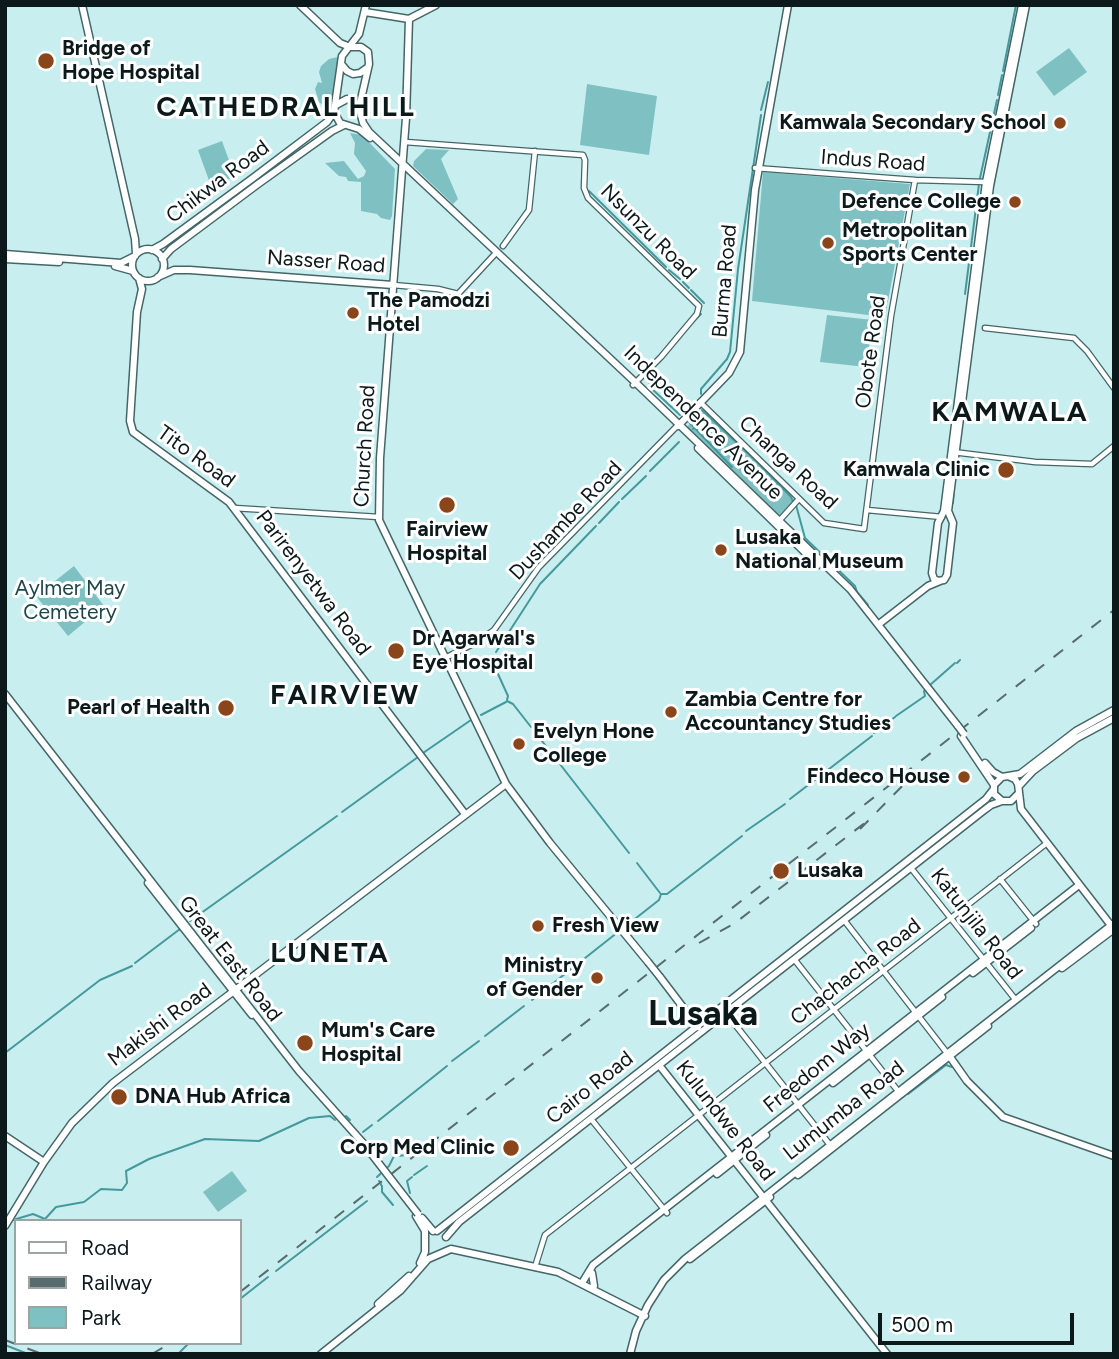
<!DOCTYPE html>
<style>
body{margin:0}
#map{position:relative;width:1119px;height:1359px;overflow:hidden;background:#c9eeef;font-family:Figtree,sans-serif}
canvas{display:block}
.frame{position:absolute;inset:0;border:7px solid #0c191a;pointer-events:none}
.legend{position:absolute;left:14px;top:1219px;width:228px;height:126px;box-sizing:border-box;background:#fff;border:2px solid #9ea3a3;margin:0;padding:9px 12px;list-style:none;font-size:21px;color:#0c191a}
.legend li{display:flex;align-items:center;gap:14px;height:35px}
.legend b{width:35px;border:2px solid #9ea3a3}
.scale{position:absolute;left:878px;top:1313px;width:196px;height:32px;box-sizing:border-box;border:4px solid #0c191a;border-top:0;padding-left:9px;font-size:21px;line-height:24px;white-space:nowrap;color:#0c191a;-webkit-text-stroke:5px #fff;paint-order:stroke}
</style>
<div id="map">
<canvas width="1119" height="1359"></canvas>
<div class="frame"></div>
<ul class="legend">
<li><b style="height:9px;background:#fff"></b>Road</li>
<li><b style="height:9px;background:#566c6d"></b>Railway</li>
<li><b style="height:19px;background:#7fc1c3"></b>Park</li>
</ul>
<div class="scale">500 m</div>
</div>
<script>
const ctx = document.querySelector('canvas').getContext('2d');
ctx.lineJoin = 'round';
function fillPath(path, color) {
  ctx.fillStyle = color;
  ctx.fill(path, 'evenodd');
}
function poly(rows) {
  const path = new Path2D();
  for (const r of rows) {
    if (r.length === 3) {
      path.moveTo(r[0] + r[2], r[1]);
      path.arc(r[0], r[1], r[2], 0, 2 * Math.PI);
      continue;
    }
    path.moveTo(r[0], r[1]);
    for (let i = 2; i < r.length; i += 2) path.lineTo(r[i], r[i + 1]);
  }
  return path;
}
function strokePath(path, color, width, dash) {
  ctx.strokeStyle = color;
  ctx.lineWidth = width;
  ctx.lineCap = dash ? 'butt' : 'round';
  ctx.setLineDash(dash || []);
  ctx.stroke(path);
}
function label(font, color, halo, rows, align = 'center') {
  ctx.font = font + ' Figtree,sans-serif';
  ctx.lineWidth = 6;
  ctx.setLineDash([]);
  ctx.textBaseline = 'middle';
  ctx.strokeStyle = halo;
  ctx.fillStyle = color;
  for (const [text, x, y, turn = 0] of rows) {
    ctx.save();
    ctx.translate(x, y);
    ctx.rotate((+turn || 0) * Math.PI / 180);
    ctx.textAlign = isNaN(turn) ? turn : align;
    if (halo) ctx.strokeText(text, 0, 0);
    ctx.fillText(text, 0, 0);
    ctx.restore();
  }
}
fillPath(poly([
 [1069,48,1087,72,1054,96,1036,72],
 [337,57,339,62,331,106,327,109,319,102,315,89,318,82,322,83,319,72,321,66,329,59],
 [587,84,657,96,649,155,580,145],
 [350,133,362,135,395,169,392,216,390,220,381,218,377,214,361,211,361,182,348,181,346,177,339,176,325,163,344,161,358,179,364,176,366,171,354,154,355,143],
 [222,141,235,177,211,186,198,150],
 [426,149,449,150,441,159,458,199,453,204,413,166,414,161],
 [763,172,910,184,885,317,752,301],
 [827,315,873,320,866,367,820,362],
 [702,410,795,500,779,518,686,428],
 [74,566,104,606,68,636,36,596],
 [232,1171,247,1191,218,1212,203,1192]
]), '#7fc1c3');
strokePath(poly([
 [1003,71,1016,5],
 [998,95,1002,75],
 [761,110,768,82],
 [980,178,997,100],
 [589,191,666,267],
 [669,270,680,279],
 [683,282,689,288],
 [691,290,704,303],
 [965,294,979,184],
 [692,323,701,314],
 [655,366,672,347],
 [653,368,647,375,651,388,680,415],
 [701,394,701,389,727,359,730,352,738,269,761,115],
 [702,410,757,462,791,497,793,502],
 [688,421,732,467],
 [693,429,700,420,701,411],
 [959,450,960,440],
 [957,464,958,455],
 [650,471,679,442],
 [622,499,646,476],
 [953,503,954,488],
 [796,505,805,538,855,586,857,592,868,605],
 [599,523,619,502],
 [496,652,540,584,596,526],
 [493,658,497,670],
 [957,663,960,660],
 [498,674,508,696,507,700],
 [930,685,955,663],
 [507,701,513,704,531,727],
 [481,715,506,702],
 [896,716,925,696,924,691],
 [535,732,629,853],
 [874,733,895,717],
 [423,753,471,720],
 [790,799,872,736],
 [342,812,418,757],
 [746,831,785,804],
 [637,863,660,893],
 [190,921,337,816],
 [631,922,659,900,661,894,667,894,742,836],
 [135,963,180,929],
 [532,1000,618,932],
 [485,1036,524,1006],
 [5,1053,100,980,132,966],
 [452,1061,479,1041],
 [908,1094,946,1065,952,1067],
 [346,1116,350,1120],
 [378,1121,447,1066],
 [363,1132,372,1125],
 [398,1156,406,1155],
 [414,1175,427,1166],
 [377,1177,389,1166,394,1156],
 [379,1181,380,1182],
 [381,1184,381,1185],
 [382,1186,382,1192,393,1205],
 [410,1193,407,1181,412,1177],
 [13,1220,33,1214,45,1219,56,1207,84,1202,101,1189,122,1190,127,1183,126,1171,149,1159,205,1139,259,1141,309,1118,330,1116,335,1120],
 [276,1271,367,1201],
 [240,1299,268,1277],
 [5,1345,28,1354],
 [178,1354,189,1343]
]), '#45999c', 2);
const minor = poly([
 [405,142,583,155,585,160,584,188,588,198,699,306,697,314,661,357,633,385],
 [755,168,915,180,986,182],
 [503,246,529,210,535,151],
 [393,285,438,289,458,294,495,254],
 [985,328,1074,338,1087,351,1114,388],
 [700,402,824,523,864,529,891,316,915,180],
 [953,452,1035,462,1092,464,1114,446],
 [234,508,379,517],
 [867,510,942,517],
 [779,521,798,500],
 [445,658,477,642,494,630,539,567,676,427],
 [911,868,1015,999],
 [1000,879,1036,924],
 [844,920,947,1053],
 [794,959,898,1091],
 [726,1013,830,1145],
 [591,1119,667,1213],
 [535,1267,545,1235,1047,843]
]);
const major = poly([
 [82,5,135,239,136,254],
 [300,5,340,43,350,47,361,47,368,52,369,64,359,108,363,123,369,132,636,383,850,589,958,726],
 [366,5,359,34,342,56,334,112,340,123,359,129,370,138],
 [1022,5,986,182,944,511,938,523,932,573,934,579,938,581,944,580,947,575,953,523,948,511,990,186,1026,5],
 [365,12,409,19,436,5],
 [409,19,406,118,380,458,379,520,506,784,550,843,648,962],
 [342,65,347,71,353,74,360,73,367,68],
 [336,105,347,99,354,102,359,108],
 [148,265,16],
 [152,250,163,244,253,178,327,122,334,112],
 [5,254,121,263,135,256],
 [5,259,59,262],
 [162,259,171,249,258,184,332,131,344,125],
 [115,266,133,271],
 [158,277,174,270,190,270,393,285],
 [139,278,142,289,137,312,130,421,133,432,229,502,465,814],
 [678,426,729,373,740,352,755,190,788,5],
 [698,448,818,565],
 [879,624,928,586,940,581],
 [5,694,299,1071,363,1143],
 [961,736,994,785],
 [985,763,993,772,1002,777],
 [1008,776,1015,779,1018,784,1021,809,1113,928],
 [1019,786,1033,771,1077,738,1114,718],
 [1018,794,1011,801,1002,801,994,794,994,785,1002,777,1020,774,1076,731,1114,710],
 [148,883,252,1015],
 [1062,968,1114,929],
 [973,973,1031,928],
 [660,977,698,1027],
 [948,1054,967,1081,1003,1117,1114,1156],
 [659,1065,887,1354],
 [833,1083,942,997],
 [5,1136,44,1162],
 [717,1174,766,1135],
 [798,1175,988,1026],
 [416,1216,425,1231,425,1252,420,1263],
 [422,1218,433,1231],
 [5,1226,44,1162,72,1123,113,1083,506,784],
 [437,1231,986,799,993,790],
 [446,1237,459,1222,983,811,991,805,1002,801],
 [690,1259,770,1197],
 [592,1273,594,1286],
 [582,1283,593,1265,1079,885],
 [378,1304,409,1276],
 [321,1354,400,1291,428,1259,451,1249,558,1272,645,1316],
 [630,1354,636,1331,648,1305,664,1280,685,1259,1114,923]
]);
strokePath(minor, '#456667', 7);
strokePath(major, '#456667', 9);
strokePath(minor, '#fff', 4.5);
strokePath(major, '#fff', 6);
strokePath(poly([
 [860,829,914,774],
 [699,943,735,923,866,822],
 [240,1292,1114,610],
 [5,1340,42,1354],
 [152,1354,171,1343]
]), '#566c6d', 2, [12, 12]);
const majorBridge = poly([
 [958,726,964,734],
 [648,962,660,977],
 [363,1143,418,1214]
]);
strokePath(majorBridge, '#456667', 9, []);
strokePath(majorBridge, '#fff', 6);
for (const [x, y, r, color] of [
 [46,61,9,"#8a451b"],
 [1060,123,7,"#8a451b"],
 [1015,202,7,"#8a451b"],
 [828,243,7,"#8a451b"],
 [353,313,7,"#8a451b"],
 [1006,470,9,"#8a451b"],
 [447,505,9,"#8a451b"],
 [721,550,7,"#8a451b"],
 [396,651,9,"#8a451b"],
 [226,708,9,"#8a451b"],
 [671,712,7,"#8a451b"],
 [519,744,7,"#8a451b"],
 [964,777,7,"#8a451b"],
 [781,871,9,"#8a451b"],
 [538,926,7,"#8a451b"],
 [597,978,7,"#8a451b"],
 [305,1043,9,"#8a451b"],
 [119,1097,9,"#8a451b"],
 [511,1148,9,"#8a451b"]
]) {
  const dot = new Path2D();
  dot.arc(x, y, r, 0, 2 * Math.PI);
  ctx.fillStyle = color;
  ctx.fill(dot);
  strokePath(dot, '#fff', 2.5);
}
label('bold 21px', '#0c191a', '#fff', [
 ["Bridge of",62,49],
 ["Hope Hospital",62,73],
 ["Kamwala Secondary School",1046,123,"right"],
 ["Defence College",1001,202,"right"],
 ["Metropolitan",842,231],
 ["Sports Center",842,255],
 ["The Pamodzi",367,301],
 ["Hotel",367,325],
 ["Kamwala Clinic",990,470,"right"],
 ["Fairview",447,530,"center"],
 ["Hospital",447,554,"center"],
 ["Lusaka",735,538],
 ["National Museum",735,562],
 ["Dr Agarwal's",412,639],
 ["Eye Hospital",412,663],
 ["Zambia Centre for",685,700],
 ["Accountancy Studies",685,724],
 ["Pearl of Health",210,708,"right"],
 ["Evelyn Hone",533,732],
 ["College",533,756],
 ["Findeco House",950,777,"right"],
 ["Lusaka",797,871],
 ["Fresh View",552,926],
 ["Ministry",583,966,"right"],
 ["of Gender",583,990,"right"],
 ["Mum's Care",321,1031],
 ["Hospital",321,1055],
 ["DNA Hub Africa",135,1097],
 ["Corp Med Clinic",495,1148,"right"]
], 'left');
label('21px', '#0c191a', '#fff', [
 ["Indus Road",873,161,4],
 ["Chikwa Road",218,182,-37],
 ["Nsunzu Road",648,232,45],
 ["Nasser Road",326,262,4],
 ["Burma Road",725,281,-85],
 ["Obote Road",871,352,-82],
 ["Independence Avenue",703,423,44],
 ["Church Road",365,446,-87],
 ["Tito Road",196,457,36],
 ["Changa Road",788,463,43],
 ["Dushambe Road",566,521,-47],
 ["Parirenyetwa Road",313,583,53],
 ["Katunjila Road",976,924,52],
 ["Great East Road",230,959,52],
 ["Chachacha Road",856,972,-38],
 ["Makishi Road",160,1025,-37],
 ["Freedom Way",817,1068,-39],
 ["Cairo Road",590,1088,-38],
 ["Lumumba Road",844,1111,-38],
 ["Kulundwe Road",725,1121,52]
]);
label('21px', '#1e4547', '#fff', [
 ["Aylmer May",70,589],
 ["Cemetery",70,613]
]);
ctx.letterSpacing = '2px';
label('bold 28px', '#0c191a', '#fff', [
 ["CATHEDRAL HILL",286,108],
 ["KAMWALA",1010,413],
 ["FAIRVIEW",345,696],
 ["LUNETA",330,954]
]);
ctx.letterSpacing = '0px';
label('bold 35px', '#0c191a', '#fff', [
 ["Lusaka",703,1015]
]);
</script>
